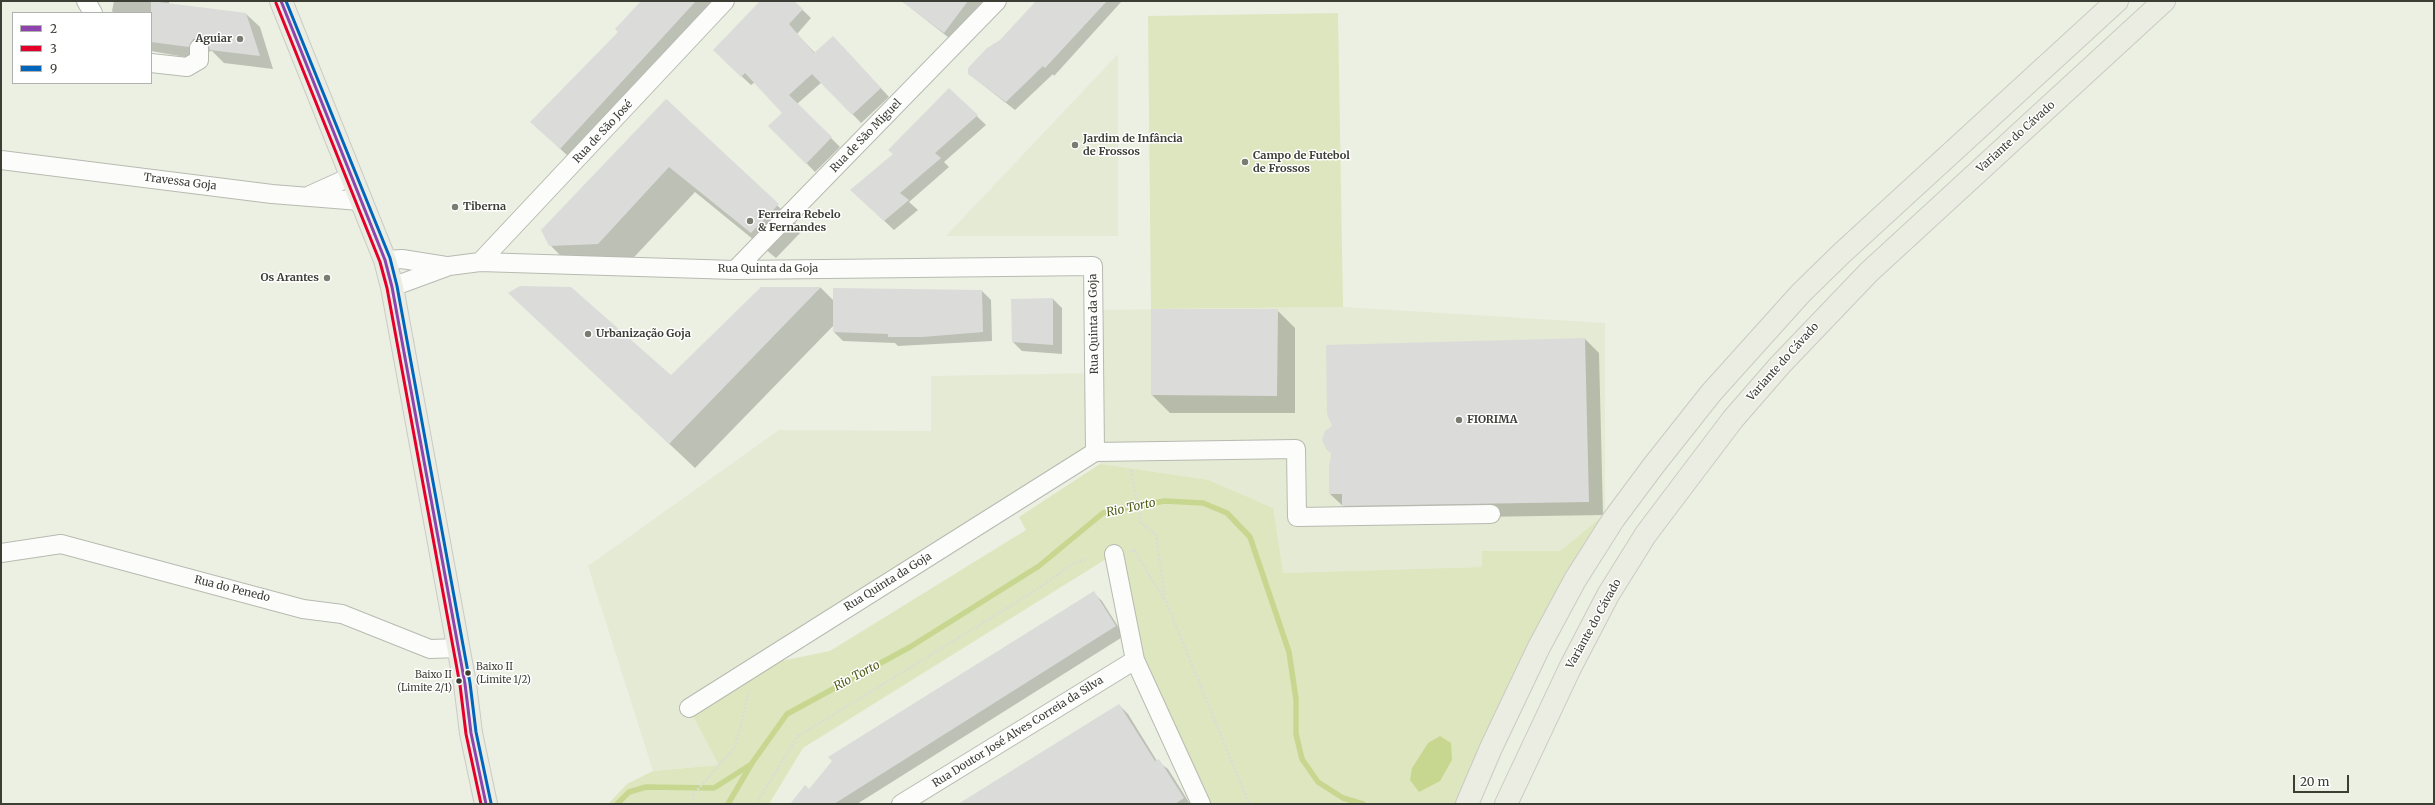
<!DOCTYPE html>
<meta charset="utf-8">
<style>
body{margin:0}
#map{position:relative;width:2435px;height:805px;overflow:hidden;background:#ecf0e3;font-family:Merriweather,serif}
canvas{display:block}
.frame{position:absolute;inset:0;border:2px solid #3c3e35;pointer-events:none}
.legend{position:absolute;left:12px;top:12px;width:140px;height:72px;box-sizing:border-box;background:#fff;border:1px solid #b1b2ae;margin:0;padding:5px 7px;list-style:none;font-size:12px;color:#3c3e35}
.legend li{display:flex;align-items:center;gap:8px;height:20px}
.legend b{width:20px;border:1px solid #b1b2ae}
.scale{position:absolute;left:2293px;top:775px;width:56px;height:18px;box-sizing:border-box;border:2px solid #3c3e35;border-top:0;padding-left:5px;font-size:12px;line-height:14px;white-space:nowrap;color:#3c3e35;-webkit-text-stroke:3px #fff;paint-order:stroke}
</style>
<div id="map">
<canvas width="2435" height="805"></canvas>
<div class="frame"></div>
<ul class="legend">
<li><b style="height:5px;background:#8e44ad"></b>2</li>
<li><b style="height:5px;background:#e4002b"></b>3</li>
<li><b style="height:5px;background:#0065bd"></b>9</li>
</ul>
<div class="scale">20 m</div>
</div>
<script>
const ctx = document.querySelector('canvas').getContext('2d');
ctx.lineJoin = 'round';
function fillPath(path, color) {
  ctx.fillStyle = color;
  ctx.fill(path, 'evenodd');
}
function poly(rows) {
  const path = new Path2D();
  for (const r of rows) {
    path.moveTo(r[0], r[1]);
    for (let i = 2; i < r.length; i += 2) path.lineTo(r[i], r[i + 1]);
  }
  return path;
}
function strokePath(path, color, width, dash) {
  ctx.strokeStyle = color;
  ctx.lineWidth = width;
  ctx.lineCap = dash ? 'butt' : 'round';
  ctx.setLineDash(dash || []);
  ctx.stroke(path);
}
function label(font, color, halo, rows, align = 'center') {
  ctx.font = font + ' Merriweather,serif';
  ctx.lineWidth = 3;
  ctx.setLineDash([]);
  ctx.textBaseline = 'middle';
  ctx.strokeStyle = halo;
  ctx.fillStyle = color;
  for (const [text, x, y, turn = 0] of rows) {
    ctx.save();
    ctx.translate(x, y);
    ctx.rotate((+turn || 0) * Math.PI / 180);
    ctx.textAlign = isNaN(turn) ? turn : align;
    if (halo) ctx.strokeText(text, 0, 0);
    ctx.fillText(text, 0, 0);
    ctx.restore();
  }
}
fillPath(poly([
 [1118,54,1118,236,946,236],
 [1343,307,1605,323,1605,514,1560,551,1483,551,1482,567,1283,573,1131,470,1100,464,1095,453,690,708,720,765,653,771,588,566,779,430,931,431,931,376,1094,373,1094,310]
]), '#e5ead4');
fillPath(poly([
 [1338,13,1343,307,1151,309,1148,16],
 [1100,464,1208,480,1273,508,1283,573,1482,567,1482,551,1560,551,1605,514,1467,804,1201,804,1135,660,1114,554,803,748,769,804,608,804,627,784,653,771,719,765,689,708,756,666,830,651,1026,530,1019,517]
]), '#dde6be');
fillPath(poly([
 [1440,736,1451,743,1452,760,1440,781,1419,792,1410,780,1412,768,1428,743]
]), '#c8d790');
fillPath(poly([
 [114,1,169,1,169,4,246,14,260,27,273,69,224,63,212,51,207,52,202,60,151,51,151,13,114,13,112,11],
 [643,1,714,1,569,157,540,130],
 [761,1,793,1,811,18,797,34,815,53,842,46,889,97,861,123,822,82,797,104,840,147,815,172,770,126,783,113,755,82,751,85,723,59],
 [902,1,984,1,953,41],
 [1037,1,1122,1,1054,76,1053,74,1015,110,969,74],
 [949,89,986,125,944,162,949,167,909,202,918,210,894,230,861,199,894,155],
 [667,100,803,230,776,258,695,192,623,269,575,270,550,245],
 [762,288,821,288,834,301,982,291,991,300,992,341,898,346,895,343,843,341,834,332,834,325,695,468,509,293,671,377],
 [1053,299,1062,308,1062,354,1022,351,1013,342],
 [1277,310,1295,328,1295,413,1170,413,1152,395],
 [1585,339,1599,353,1603,515,1357,519,1330,494,1333,426,1327,346],
 [1093,592,1102,601,1124,636,857,804,792,804,809,790,833,762],
 [1119,705,1128,714,1157,761,1168,769,1190,804,960,804]
]), '#0003');
strokePath(poly([
 [617,804,629,792,646,787,714,788,750,765],
 [728,804,752,763,787,714,910,647,1039,566,1103,513,1164,501,1203,503,1227,513,1250,537,1289,652,1296,699,1296,734,1302,759,1318,782,1343,798,1363,804]
]), '#c8d790', 5.5);
fillPath(poly([
 [151,1,246,13,260,56,210,50,208,42,199,38,193,39,189,47,151,42],
 [641,1,696,1,560,149,530,122,618,32,615,29],
 [760,1,794,1,803,9,789,24,814,53,833,36,881,88,852,115,812,74,789,95,832,137,806,164,768,126,782,113,745,73,741,77,713,50],
 [901,1,968,1,944,33],
 [1036,1,1107,1,1045,68,1043,66,1006,102,968,74,968,68,987,48,1000,40],
 [949,88,978,115,935,153,941,158,900,193,909,200,884,221,850,190,893,154,888,150],
 [666,99,779,204,751,233,669,167,598,244,549,246,541,230],
 [520,286,571,287,671,375,761,287,821,287,669,444,508,293],
 [833,288,982,290,983,332,922,337,888,337,888,334,833,332],
 [1053,298,1053,345,1012,342,1011,299],
 [1151,309,1278,309,1277,396,1151,395],
 [1585,338,1589,502,1342,506,1342,494,1329,494,1329,465,1332,454,1326,449,1322,440,1325,431,1332,426,1327,414,1326,345],
 [1094,591,1116,626,834,804,790,804,805,785,809,789,832,761,828,757],
 [1119,704,1155,761,1159,759,1184,798,1175,804,958,804]
]), '#dbdbd9');
const minor = poly([
 [86,1,93,13],
 [151,63,187,67,199,60,199,48],
 [1,160,272,194,360,201],
 [310,195,350,177],
 [385,260,402,259,446,266],
 [480,262,725,1],
 [735,270,997,1],
 [392,287,449,266,480,262,735,270,1093,266,1095,452,689,708],
 [1095,452,1296,449,1297,517,1491,514],
 [1,553,61,544,303,609,342,614,430,649,459,648],
 [1114,554,1135,660,1201,804],
 [901,804,1135,660]
]);
const major = poly([
 [281,1,385,260,392,287,465,684,471,733,486,804],
 [1467,804,1491,748,1539,647,1575,580,1613,520,1654,465,1711,393,1801,293,1842,253,2117,1],
 [1506,804,1570,668,1608,595,1646,534,1733,419,1780,365,1869,272,2164,1]
]);
strokePath(minor, '#b7bab0', 20);
strokePath(major, '#c9cbc5', 24);
strokePath(poly([
 [1131,470,1141,523,1156,535,1165,599,1249,804],
 [1130,551,1134,550,1164,599],
 [694,804,693,795,735,747,749,692],
 [756,804,797,737,1033,592,1074,563,1088,559]
]), '#dadcd7', 2.5, [2, 2]);
strokePath(minor, '#fcfdfb', 18);
strokePath(major, '#ebede2', 22);
strokePath(poly([
 [281,1,385,260,392,287,465,684,471,733,486,804]
]), '#8e44ad', 3);
strokePath(poly([
 [276,3,380,262,387,288,460,685,466,734,481,804]
]), '#e4002b', 3);
strokePath(poly([
 [286,1,390,258,397,286,470,683,476,732,491,803]
]), '#0065bd', 3);
for (const [x, y, r, color] of [
 [240,39,4,"#7a7c72"],
 [1075,145,4,"#7a7c72"],
 [1245,162,4,"#7a7c72"],
 [455,207,4,"#7a7c72"],
 [750,221,4,"#7a7c72"],
 [327,278,4,"#7a7c72"],
 [588,334,4,"#7a7c72"],
 [1459,420,4,"#7a7c72"],
 [468,673,3.5,"#3c3e35"],
 [459,681,3.5,"#3c3e35"]
]) {
  const dot = new Path2D();
  dot.arc(x, y, r, 0, 2 * Math.PI);
  ctx.fillStyle = color;
  ctx.fill(dot);
  strokePath(dot, '#fff', 1.5);
}
label('10px', '#3c3e35', '#fff', [
 ["Baixo II",476,667],
 ["(Limite 1/2)",476,680],
 ["Baixo II",452,675,"right"],
 ["(Limite 2/1)",452,688,"right"]
], 'left');
label('bold 11px', '#3c3e35', '#fff', [
 ["Aguiar",232,39,"right"],
 ["Jardim de Infância",1083,139],
 ["de Frossos",1083,152],
 ["Campo de Futebol",1253,156],
 ["de Frossos",1253,169],
 ["Tiberna",463,207],
 ["Ferreira Rebelo",758,215],
 ["& Fernandes",758,228],
 ["Os Arantes",319,278,"right"],
 ["Urbanização Goja",596,334],
 ["FIORIMA",1467,420]
], 'left');
label('11px', '#3c3e35', '#fff', [
 ["Rua de São José",603,132,-47],
 ["Rua de São Miguel",866,136,-46],
 ["Variante do Cávado",2016,137,-42],
 ["Travessa Goja",180,182,7],
 ["Rua Quinta da Goja",768,269],
 ["Rua Quinta da Goja",1094,324,-91],
 ["Variante do Cávado",1783,362,-48],
 ["Rua Quinta da Goja",888,582,-32],
 ["Rua do Penedo",232,589,14],
 ["Variante do Cávado",1594,624,-61],
 ["Rua Doutor José Alves Correia da Silva",1018,732,-32]
]);
label('italic 12px', '#525e19', '#fff', [
 ["Rio Torto",1131,508,-12],
 ["Rio Torto",857,676,-28]
]);
</script>
